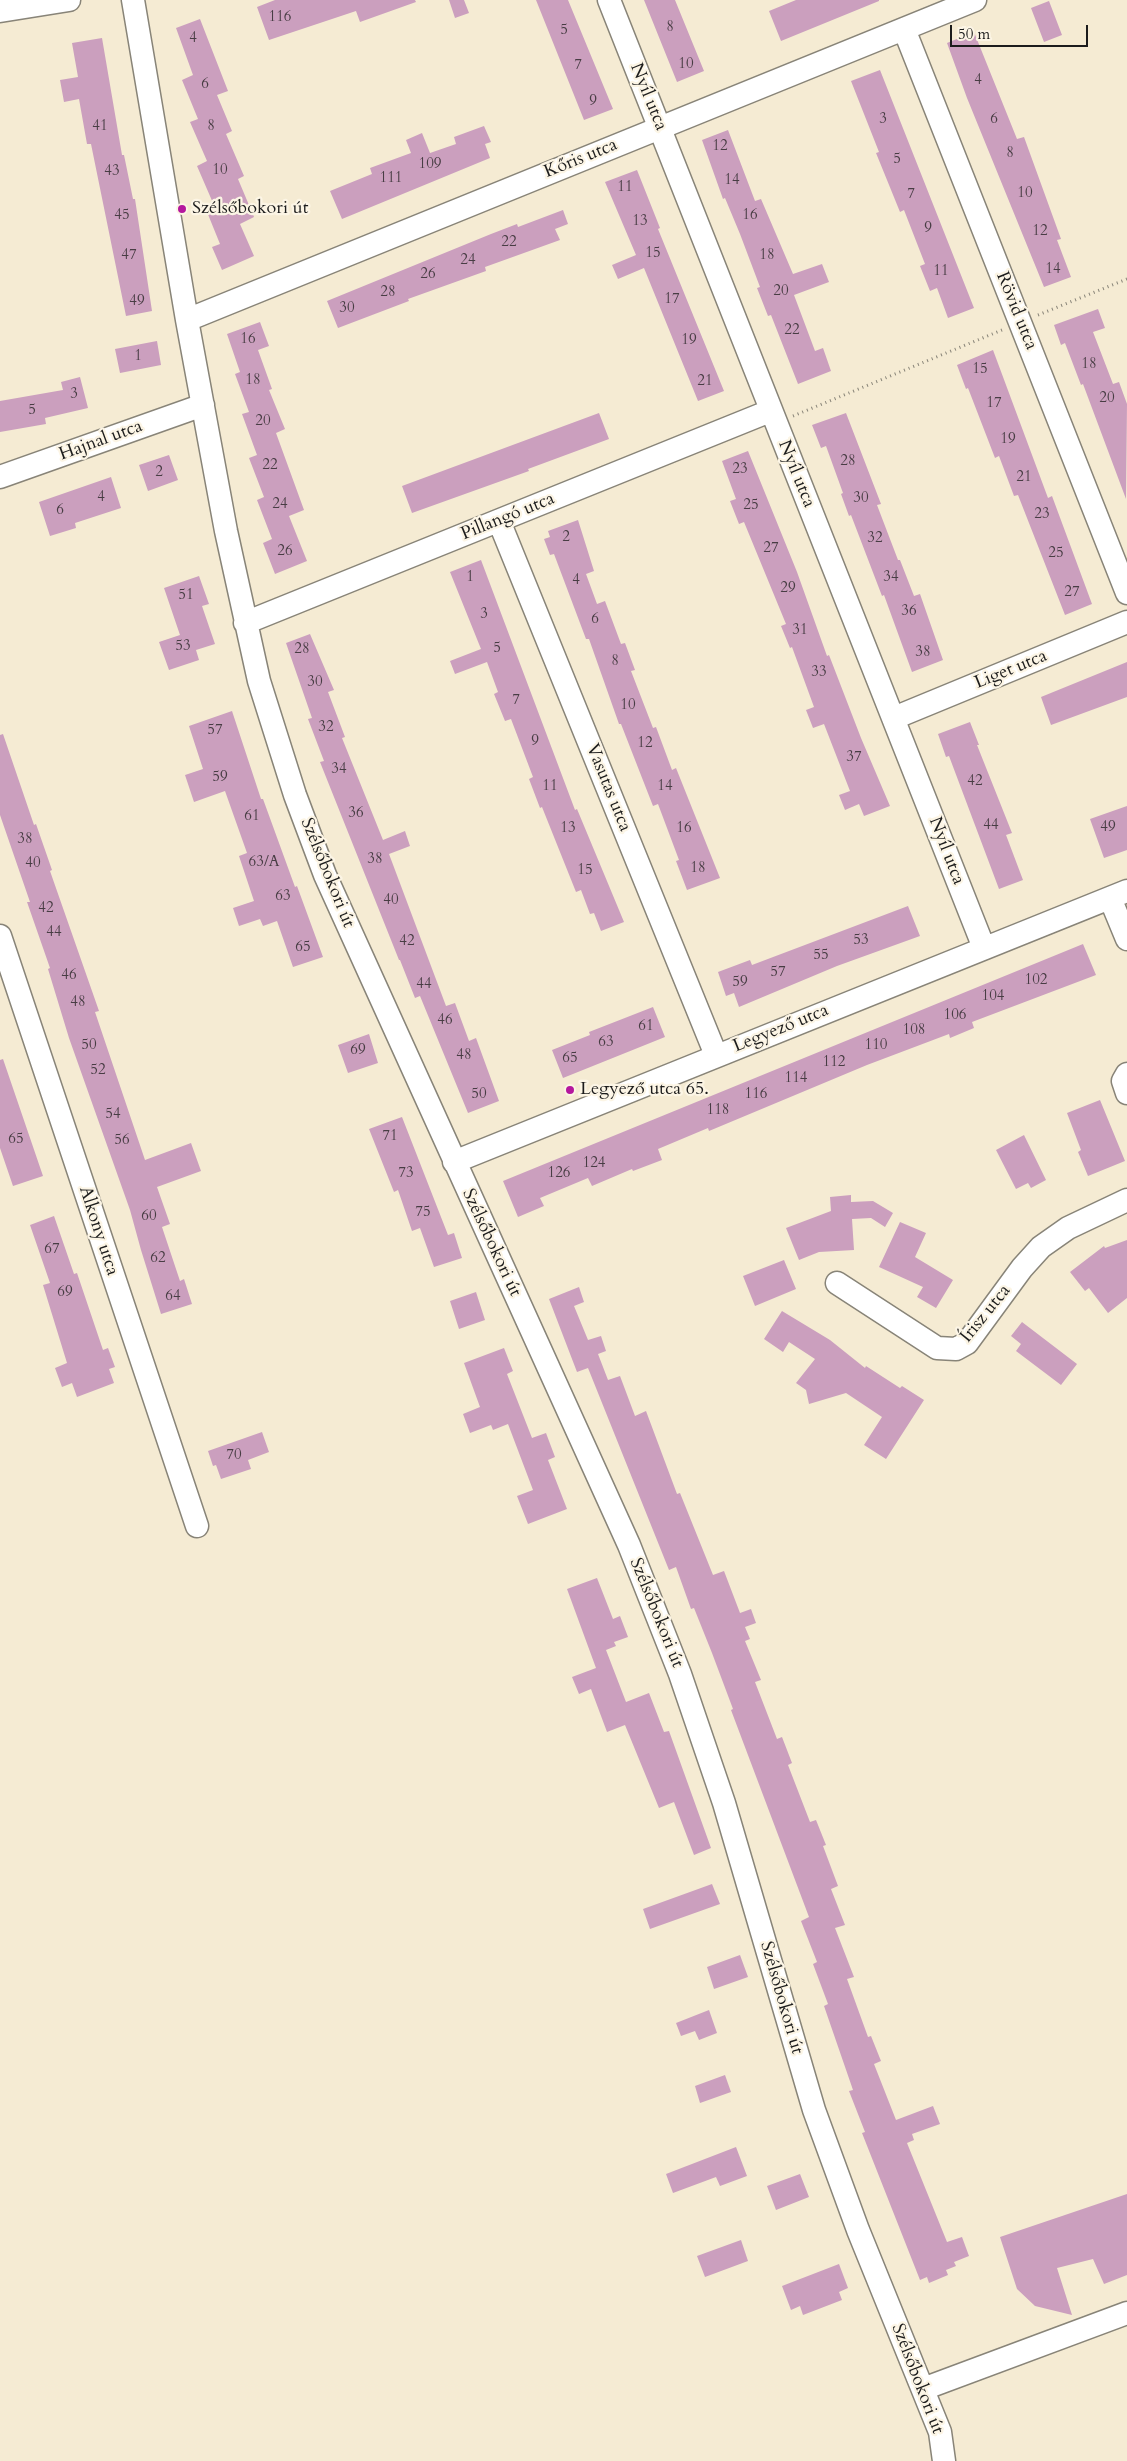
<!DOCTYPE html>
<meta charset="utf-8">
<style>
body{margin:0}
#map{position:relative;width:1127px;height:2461px;overflow:hidden;background:#f5ebd3;font-family:Cardo,serif}
canvas{display:block}
.scale{position:absolute;left:950px;top:25px;width:138px;height:22px;box-sizing:border-box;border:2px solid #1c1c1c;border-top:0;padding-left:6px;font-size:15px;line-height:18px;white-space:nowrap;color:#1c1c1c;-webkit-text-stroke:4px #fcf5e5;paint-order:stroke}
</style>
<div id="map">
<canvas width="1127" height="2461"></canvas>
<div class="scale">50 m</div>
</div>
<script>
const ctx = document.querySelector('canvas').getContext('2d');
ctx.lineJoin = 'round';
function fillPath(path, color) {
  ctx.fillStyle = color;
  ctx.fill(path, 'evenodd');
}
function poly(rows) {
  const path = new Path2D();
  for (const r of rows) {
    path.moveTo(r[0], r[1]);
    for (let i = 2; i < r.length; i += 2) path.lineTo(r[i], r[i + 1]);
  }
  return path;
}
function strokePath(path, color, width, dash) {
  ctx.strokeStyle = color;
  ctx.lineWidth = width;
  ctx.lineCap = dash ? 'butt' : 'round';
  ctx.setLineDash(dash || []);
  ctx.stroke(path);
}
function label(font, color, halo, rows, align = 'center') {
  ctx.font = font + ' Cardo,serif';
  ctx.lineWidth = 4.5;
  ctx.setLineDash([]);
  ctx.textBaseline = 'middle';
  ctx.strokeStyle = halo;
  ctx.fillStyle = color;
  for (const [text, x, y, turn = 0] of rows) {
    ctx.save();
    ctx.translate(x, y);
    ctx.rotate((+turn || 0) * Math.PI / 180);
    ctx.textAlign = isNaN(turn) ? turn : align;
    if (halo) ctx.strokeText(text, 0, 0);
    ctx.fillText(text, 0, 0);
    ctx.restore();
  }
}
fillPath(poly([
 [275,0,415,0,416,2,360,22,356,11,269,40,257,7],
 [449,0,464,0,469,13,455,18],
 [536,0,568,0,613,109,584,120],
 [644,0,675,0,704,71,677,82],
 [796,0,879,0,879,1,781,41,769,11],
 [1049,1,1062,35,1044,42,1031,8],
 [200,19,228,91,217,95,232,131,226,134,244,176,238,179,254,217,240,224,254,256,222,270,212,247,220,244,205,207,213,203,197,166,207,161,190,122,198,119,182,80,193,75,176,28],
 [974,32,1017,139,1024,137,1061,239,1057,240,1071,277,1044,287,967,98,947,43],
 [102,38,122,155,124,155,133,199,135,199,152,311,126,316,91,144,87,144,79,99,64,102,60,80,78,77,72,43],
 [880,70,974,308,948,318,937,288,930,291,920,266,925,264,904,210,900,212,887,180,876,153,879,152,851,81],
 [484,126,491,142,485,144,490,158,342,219,330,191,372,174,370,168,411,153,406,140,422,133,430,153,456,144,454,137],
 [728,130,755,201,761,199,793,274,822,264,829,282,794,295,815,351,823,348,831,371,798,384,771,315,768,316,757,288,760,287,740,234,725,198,723,199,702,140],
 [637,170,660,228,658,229,724,391,698,401,644,268,618,279,612,265,636,255,605,182],
 [563,210,568,224,555,229,560,240,485,267,486,271,408,299,409,301,338,328,327,301,491,234,517,224,518,227],
 [1098,309,1105,328,1093,332,1113,384,1119,382,1127,404,1126,499,1083,384,1081,385,1065,343,1061,345,1054,325],
 [260,322,269,346,258,350,272,389,269,390,285,429,276,433,304,510,289,516,307,561,275,574,263,543,272,539,257,500,264,497,249,458,257,455,242,414,249,412,235,374,240,372,227,334],
 [157,341,161,365,120,373,115,349],
 [993,350,1048,498,1052,496,1092,604,1065,615,1018,495,1014,496,999,456,995,458,968,388,966,389,957,365],
 [80,377,88,408,45,418,46,424,0,432,0,401,63,390,61,382],
 [599,413,609,439,528,469,529,471,412,513,402,486],
 [846,413,881,504,877,505,898,560,900,560,914,596,920,594,943,660,912,672,884,595,882,596,851,515,849,516,841,494,843,493,826,446,821,448,812,425],
 [748,451,797,572,827,656,829,655,861,738,890,806,864,816,859,804,845,810,839,795,850,791,824,724,813,728,806,710,814,707,792,647,790,648,781,626,786,624,744,522,739,524,730,501,736,499,722,461],
 [169,455,178,480,148,491,139,465],
 [111,477,121,508,75,523,76,528,50,536,39,502],
 [578,520,594,571,586,574,597,604,605,601,621,644,625,643,635,670,631,671,653,728,656,727,672,770,676,768,720,878,687,890,676,861,679,860,658,804,653,806,621,724,619,724,589,639,586,639,554,554,550,555,544,539,550,537,548,531],
 [481,560,575,810,577,809,624,922,601,931,594,913,590,914,581,890,576,892,542,807,540,808,529,779,533,777,511,719,505,721,494,694,498,692,487,662,455,674,450,661,481,649,450,572],
 [199,576,209,604,202,606,215,644,196,650,199,660,169,670,159,642,180,635,164,588],
 [310,634,334,690,328,692,345,737,342,738,383,840,405,831,410,846,389,854,446,1006,455,1003,469,1041,476,1038,499,1101,468,1113,420,996,415,998,400,960,399,960,320,762,324,761,308,719,312,718,286,643],
 [1127,662,1127,697,1051,725,1041,697],
 [232,711,261,799,263,799,295,887,297,886,323,957,293,967,277,921,263,926,260,919,239,926,233,908,254,901,239,856,247,853,225,791,194,802,185,775,203,769,189,726],
 [970,722,979,745,977,745,1012,833,1006,835,1023,880,999,889,949,756,946,757,938,734],
 [3,734,34,825,36,824,52,870,50,871,99,1011,95,1012,145,1160,191,1143,201,1171,157,1187,170,1224,162,1227,180,1281,184,1279,192,1304,161,1314,141,1250,130,1210,69,1038,48,969,50,968,27,902,30,902,0,815,0,735],
 [1127,806,1127,850,1104,858,1090,819],
 [908,906,920,936,837,966,739,1007,734,993,726,996,718,972,750,960,752,965],
 [1083,944,1096,975,972,1022,974,1028,950,1038,949,1034,867,1065,709,1131,708,1128,658,1149,662,1160,633,1171,632,1169,592,1186,588,1178,540,1198,544,1206,518,1217,503,1181],
 [653,1007,665,1037,563,1078,552,1050,590,1035,589,1032],
 [369,1034,378,1063,348,1073,338,1045],
 [3,1059,43,1176,13,1186,0,1148,0,1060],
 [1100,1100,1125,1161,1088,1176,1078,1152,1081,1150,1067,1113],
 [402,1117,448,1235,454,1233,462,1258,434,1267,420,1228,412,1231,398,1190,394,1192,369,1129],
 [1024,1135,1046,1180,1031,1188,1028,1183,1016,1189,996,1150],
 [851,1195,851,1202,873,1201,893,1213,885,1227,871,1218,852,1219,854,1250,819,1252,799,1260,786,1228,831,1211,830,1197],
 [54,1216,74,1274,77,1273,103,1350,108,1348,115,1367,109,1369,114,1383,77,1397,72,1383,62,1387,55,1368,67,1363,43,1285,50,1283,30,1225],
 [900,1222,926,1233,915,1257,953,1280,936,1308,917,1297,923,1287,879,1267],
 [1127,1240,1127,1298,1108,1313,1089,1288,1085,1291,1070,1272,1104,1246,1105,1248],
 [784,1260,796,1289,755,1306,743,1276],
 [579,1287,584,1302,574,1306,588,1340,601,1336,606,1351,598,1354,608,1380,620,1376,635,1416,646,1411,677,1494,680,1493,713,1575,724,1571,740,1613,751,1609,756,1623,745,1627,750,1639,745,1641,761,1680,755,1682,777,1739,782,1737,792,1763,788,1765,810,1822,816,1820,826,1845,823,1846,838,1886,831,1889,845,1925,835,1928,854,1977,847,1979,868,2037,871,2036,881,2061,874,2064,896,2120,933,2106,940,2124,912,2134,914,2140,907,2143,947,2242,962,2237,969,2256,954,2262,956,2266,946,2270,948,2275,929,2283,927,2277,920,2280,862,2133,865,2132,849,2091,853,2090,824,2006,828,2004,813,1964,817,1962,801,1921,809,1917,731,1710,733,1709,712,1653,694,1608,691,1609,676,1567,669,1570,588,1368,577,1372,549,1299],
 [476,1292,485,1320,459,1329,450,1301],
 [782,1311,830,1340,865,1368,866,1366,900,1388,902,1386,924,1400,886,1459,864,1445,882,1417,846,1393,809,1404,806,1390,796,1383,815,1359,789,1342,783,1352,764,1339],
 [1022,1322,1077,1364,1061,1385,1016,1351,1021,1344,1011,1336],
 [504,1348,513,1371,507,1374,532,1438,546,1433,555,1457,548,1460,567,1509,528,1524,517,1496,533,1490,508,1424,493,1430,491,1425,470,1433,463,1414,480,1407,464,1363],
 [262,1432,269,1452,248,1460,251,1469,221,1479,216,1465,213,1466,208,1451],
 [597,1578,613,1619,620,1616,628,1637,614,1642,616,1646,606,1650,626,1702,649,1693,664,1732,669,1731,711,1848,694,1855,674,1802,659,1808,625,1725,607,1732,591,1689,579,1694,572,1677,596,1668,567,1589],
 [712,1884,720,1904,650,1929,643,1909],
 [740,1955,748,1977,714,1989,707,1967],
 [709,2010,717,2033,699,2040,695,2031,681,2036,676,2023],
 [725,2075,731,2092,700,2103,695,2086],
 [736,2147,747,2176,720,2186,716,2177,673,2193,666,2174],
 [800,2174,809,2197,776,2210,767,2186],
 [1127,2194,1127,2275,1104,2284,1093,2259,1057,2268,1072,2315,1035,2306,1017,2289,1000,2237],
 [741,2240,748,2261,705,2277,697,2256],
 [839,2264,848,2288,839,2292,842,2300,803,2315,800,2306,791,2310,782,2286]
]), '#cb9fbe');
const minor = poly([
 [133,0,187,320,226,531,259,681,295,795,325,875,629,1545,680,1674,724,1803,814,2110,858,2230,940,2432,944,2461],
 [609,0,984,948],
 [0,11,69,0],
 [904,29,1127,593],
 [187,320,975,0],
 [0,477,203,405],
 [499,521,716,1055],
 [245,623,770,411],
 [894,718,1127,622],
 [1110,898,1127,939],
 [0,936,197,1526],
 [1127,1074,1123,1081,1127,1093],
 [454,1162,1127,891],
 [837,1283,937,1348,956,1349,967,1343,1022,1268,1041,1247,1068,1228,1127,1200],
 [923,2389,1127,2313]
]);
strokePath(minor, '#888478', 25);
strokePath(poly([
 [1038,315,1127,279],
 [793,416,1002,330]
]), '#888478', 3, [1, 4]);
strokePath(minor, '#fff', 22);
for (const [x, y, r, color] of [
 [182,209,5,"#b5179e"],
 [570,1090,5,"#b5179e"]
]) {
  const dot = new Path2D();
  dot.arc(x, y, r, 0, 2 * Math.PI);
  ctx.fillStyle = color;
  ctx.fill(dot);
  strokePath(dot, '#fcf5e5', 2);
}
label('15px', '#483d44', null, [
 ["116",280,18],
 ["8",670,28],
 ["5",564,31],
 ["4",193,39],
 ["10",686,65],
 ["7",578,66],
 ["4",978,81],
 ["6",205,85],
 ["9",593,102],
 ["3",883,120],
 ["6",994,120],
 ["41",100,127],
 ["8",211,127],
 ["12",720,147],
 ["8",1010,154],
 ["5",897,160],
 ["109",430,165],
 ["10",220,171],
 ["43",112,172],
 ["111",391,179],
 ["14",732,181],
 ["11",625,188],
 ["10",1025,194],
 ["7",911,195],
 ["45",122,216],
 ["16",750,216],
 ["13",640,222],
 ["9",928,229],
 ["12",1040,232],
 ["22",509,243],
 ["15",653,254],
 ["47",129,256],
 ["18",767,256],
 ["24",468,261],
 ["14",1053,270],
 ["11",941,272],
 ["26",428,275],
 ["20",781,292],
 ["28",388,293],
 ["17",672,300],
 ["49",137,302],
 ["30",347,309],
 ["22",792,331],
 ["16",248,340],
 ["19",689,341],
 ["1",138,357],
 ["18",1089,365],
 ["15",980,370],
 ["18",253,381],
 ["21",705,382],
 ["3",74,395],
 ["20",1107,399],
 ["17",994,404],
 ["5",32,411],
 ["20",263,422],
 ["19",1008,440],
 ["28",848,462],
 ["22",270,466],
 ["23",740,470],
 ["2",159,473],
 ["21",1024,478],
 ["4",101,498],
 ["30",861,499],
 ["24",280,505],
 ["25",751,506],
 ["6",60,511],
 ["23",1042,515],
 ["2",566,538],
 ["32",875,539],
 ["27",771,549],
 ["26",285,552],
 ["25",1056,554],
 ["1",470,578],
 ["34",891,578],
 ["4",576,581],
 ["29",788,589],
 ["27",1072,593],
 ["51",186,596],
 ["36",909,612],
 ["3",484,615],
 ["6",595,620],
 ["31",800,631],
 ["53",183,647],
 ["5",497,649],
 ["28",302,650],
 ["38",923,653],
 ["8",615,662],
 ["33",819,673],
 ["30",315,683],
 ["7",516,701],
 ["10",628,706],
 ["32",326,728],
 ["57",215,731],
 ["9",535,742],
 ["12",645,744],
 ["37",854,758],
 ["34",339,770],
 ["59",220,778],
 ["42",975,782],
 ["11",550,787],
 ["14",665,787],
 ["36",356,814],
 ["61",252,817],
 ["44",991,826],
 ["49",1108,828],
 ["13",568,829],
 ["16",684,829],
 ["38",25,840],
 ["38",375,860],
 ["63/A",264,863],
 ["40",33,864],
 ["18",698,869],
 ["15",585,871],
 ["63",283,897],
 ["40",391,901],
 ["42",46,909],
 ["44",54,933],
 ["53",861,941],
 ["42",407,942],
 ["65",303,948],
 ["55",821,956],
 ["57",778,973],
 ["46",69,976],
 ["102",1036,981],
 ["59",740,983],
 ["44",424,985],
 ["104",993,997],
 ["48",78,1003],
 ["106",955,1016],
 ["46",445,1021],
 ["61",646,1027],
 ["108",914,1031],
 ["63",606,1043],
 ["50",89,1046],
 ["110",876,1046],
 ["69",358,1051],
 ["48",464,1056],
 ["65",570,1059],
 ["112",834,1063],
 ["52",98,1071],
 ["114",796,1079],
 ["50",479,1095],
 ["116",756,1095],
 ["118",718,1111],
 ["54",113,1115],
 ["71",390,1137],
 ["65",16,1140],
 ["56",122,1141],
 ["124",594,1164],
 ["73",406,1174],
 ["126",559,1174],
 ["75",423,1213],
 ["60",149,1217],
 ["67",52,1250],
 ["62",158,1259],
 ["69",65,1293],
 ["64",173,1297],
 ["70",234,1456]
]);
label('18px', '#1c1c1c', '#fcf5e5', [
 ["Nyíl utca",648,97,68],
 ["Kőris utca",581,159,-22],
 ["Rövid utca",1016,311,68],
 ["Hajnal utca",101,441,-20],
 ["Nyíl utca",796,474,68],
 ["Pillangó utca",508,517,-22],
 ["Liget utca",1011,670,-22],
 ["Vasutas utca",608,788,68],
 ["Nyíl utca",946,851,69],
 ["Szélsőbokori út",327,873,68],
 ["Legyező utca",781,1029,-22],
 ["Alkony utca",98,1231,72],
 ["Szélsőbokori út",491,1243,65],
 ["Írisz utca",986,1314,-51],
 ["Szélsőbokori út",656,1613,68],
 ["Szélsőbokori út",781,1998,74],
 ["Szélsőbokori út",917,2379,69]
]);
label('18px', '#1c1c1c', '#fcf5e5', [
 ["Szélsőbokori út",192,209],
 ["Legyező utca 65.",580,1090]
], 'left');
</script>
